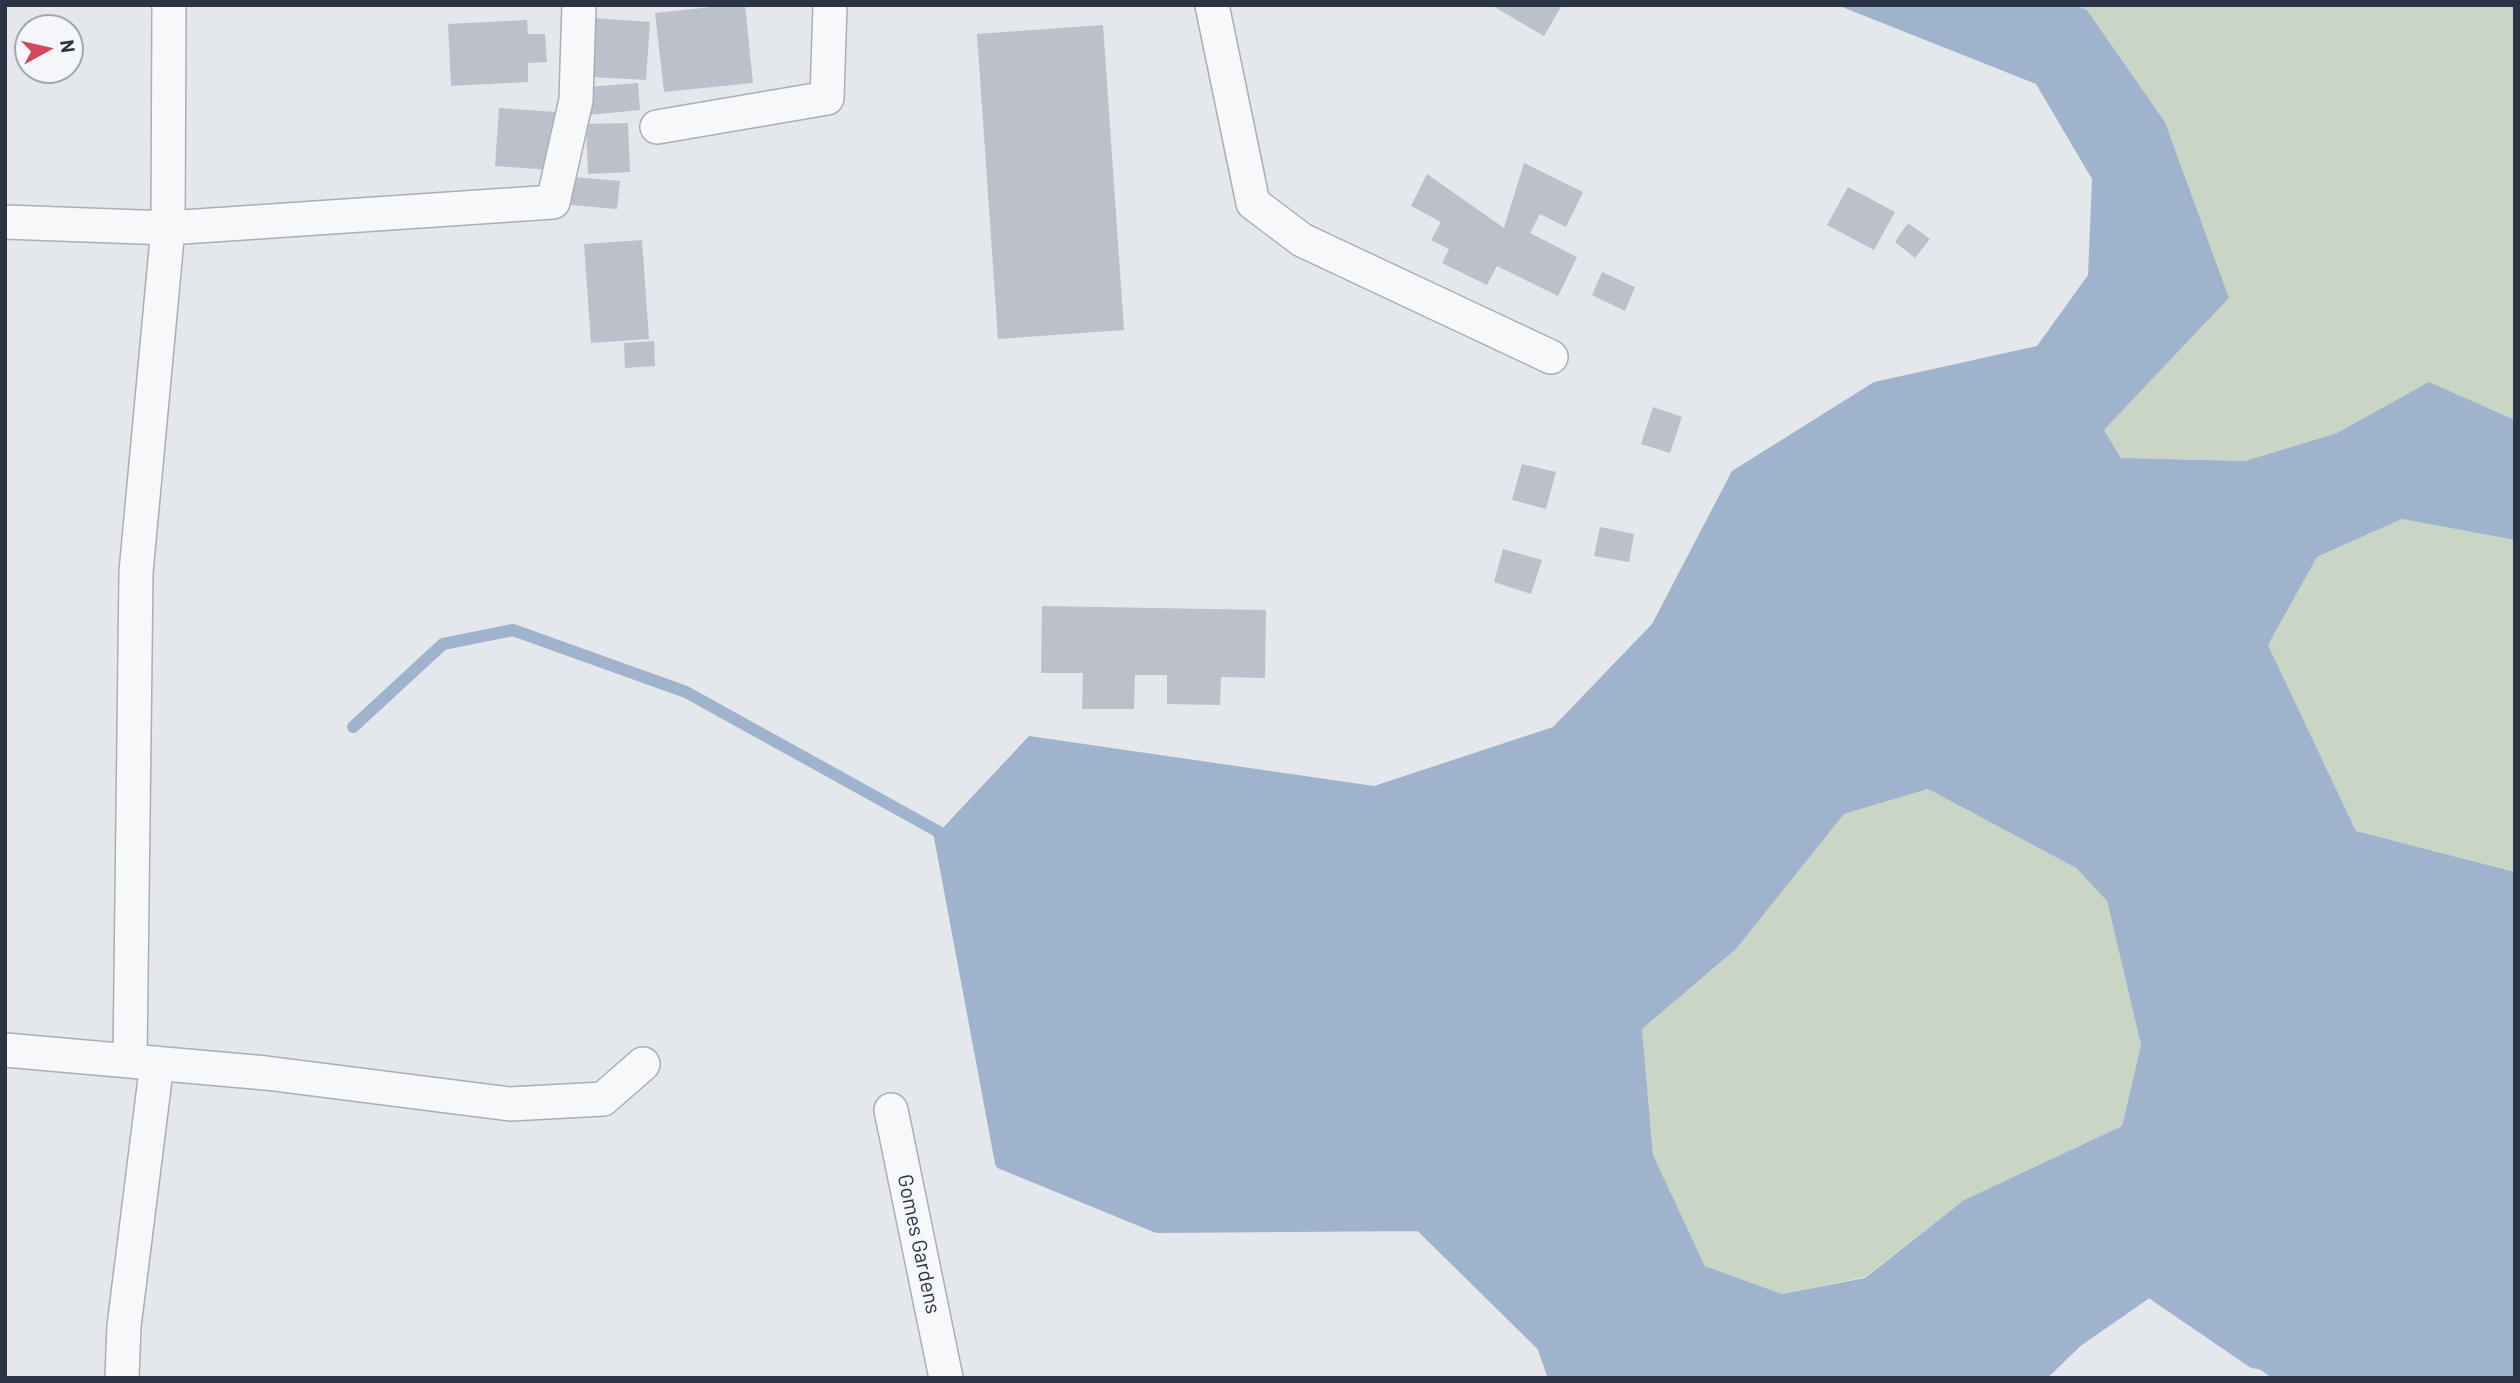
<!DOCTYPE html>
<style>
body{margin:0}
#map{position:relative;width:2520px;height:1383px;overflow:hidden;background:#e4e7ec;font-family:Barlow,sans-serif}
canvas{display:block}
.frame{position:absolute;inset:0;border:7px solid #2b3445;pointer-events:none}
.north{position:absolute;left:14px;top:14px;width:70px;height:70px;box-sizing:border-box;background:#f4f6f9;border:2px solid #a4a8b1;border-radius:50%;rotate:82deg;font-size:19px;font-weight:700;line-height:28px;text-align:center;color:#2b3445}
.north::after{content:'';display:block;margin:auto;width:24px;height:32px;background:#d1495b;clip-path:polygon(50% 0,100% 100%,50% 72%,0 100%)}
</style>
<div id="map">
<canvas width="2520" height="1383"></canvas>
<div class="frame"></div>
<div class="north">N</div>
</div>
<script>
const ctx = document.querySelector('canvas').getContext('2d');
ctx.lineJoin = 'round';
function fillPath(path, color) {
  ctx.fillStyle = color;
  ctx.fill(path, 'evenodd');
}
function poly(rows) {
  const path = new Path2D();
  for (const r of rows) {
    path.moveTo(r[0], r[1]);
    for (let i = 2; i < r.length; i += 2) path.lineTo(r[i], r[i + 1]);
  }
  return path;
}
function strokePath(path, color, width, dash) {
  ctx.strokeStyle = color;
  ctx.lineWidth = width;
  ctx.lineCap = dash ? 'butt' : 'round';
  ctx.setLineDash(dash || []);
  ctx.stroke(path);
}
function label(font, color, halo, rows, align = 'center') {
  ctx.font = font + ' Barlow,sans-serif';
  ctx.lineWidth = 5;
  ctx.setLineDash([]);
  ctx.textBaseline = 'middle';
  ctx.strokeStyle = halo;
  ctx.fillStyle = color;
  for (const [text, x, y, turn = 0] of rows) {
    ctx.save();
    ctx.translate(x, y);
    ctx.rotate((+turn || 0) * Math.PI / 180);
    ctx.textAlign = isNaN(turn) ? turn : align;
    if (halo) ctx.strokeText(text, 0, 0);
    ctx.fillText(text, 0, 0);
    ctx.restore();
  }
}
fillPath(poly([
 [2076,5,2515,5,2515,420,2429,383,2337,433,2245,461,2121,458,2104,430,2229,298,2165,122,2087,10],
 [2402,519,2515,540,2515,872,2356,831,2268,645,2317,557],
 [1928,789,2076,868,2107,901,2141,1045,2122,1126,1964,1200,1865,1277,1782,1294,1705,1266,1653,1155,1642,1029,1736,949,1844,814]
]), '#c9d6c5');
fillPath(poly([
 [1837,5,2076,5,2087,10,2165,122,2229,298,2104,430,2121,458,2245,461,2337,433,2429,382,2515,420,2515,540,2402,519,2317,557,2268,645,2356,831,2515,872,2515,1378,2272,1378,2149,1291,2077,1341,2039,1378,1554,1378,1543,1346,1420,1225,1157,1227,1001,1163,939,832,1029,736,1374,786,1553,727,1652,624,1732,471,1874,382,2037,346,2088,275,2092,179,2036,84],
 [1928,789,2076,868,2107,901,2141,1045,2122,1126,1964,1200,1865,1278,1782,1294,1705,1266,1653,1155,1642,1029,1736,949,1844,814]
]), '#9fb4cc');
strokePath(poly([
 [353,727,443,644,513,630,686,692,939,832,1001,1163,1157,1227,1420,1225,1543,1346,1554,1378],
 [2039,1378,2077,1341,2149,1291,2253,1362,2264,1364]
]), '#9fb4cc', 12);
fillPath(poly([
 [731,5,745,5,753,83,664,92,655,13],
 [1491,5,1562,5,1544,36],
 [594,18,650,22,646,80,591,77],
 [527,20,528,34,545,34,547,62,528,63,528,82,451,86,448,24],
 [1103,25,1124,330,998,339,977,34],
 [638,83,640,110,589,115,587,87],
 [499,108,555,112,551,170,495,166],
 [628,123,630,172,588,174,586,124],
 [1524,163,1583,192,1566,227,1540,214,1530,233,1577,257,1558,296,1497,266,1487,285,1442,263,1449,249,1431,240,1441,222,1411,206,1427,174,1504,228],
 [573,177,620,181,617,209,571,205],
 [1848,187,1895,212,1874,250,1827,225],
 [1908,223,1930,239,1915,258,1895,242],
 [642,240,649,339,591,343,584,244],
 [1602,272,1635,287,1625,311,1592,295],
 [654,341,655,366,625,368,624,343],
 [1653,407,1682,417,1670,453,1641,444],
 [1522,464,1556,472,1546,509,1512,500],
 [1600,527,1634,534,1629,562,1594,556],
 [1503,549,1542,560,1531,594,1494,582],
 [1042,606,1266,610,1265,678,1221,677,1220,705,1167,704,1167,675,1135,675,1134,709,1082,709,1083,673,1041,673]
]), '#bbc0ca');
const minor = poly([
 [1212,5,1253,203,1302,240,1551,357],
 [657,127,827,98,830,5],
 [5,222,168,228,553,202,576,100,579,5],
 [5,1050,130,1061,136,572,168,228,169,5],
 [130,1061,266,1073,510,1104,603,1099,643,1064],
 [891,1110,946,1378],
 [122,1378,124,1326,157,1063]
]);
strokePath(minor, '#a9aeb7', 36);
strokePath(minor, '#f7f8fa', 33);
label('21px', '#2b3445', '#f4f6f9', [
 ["Gomes Gardens",919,1244,78]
]);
</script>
